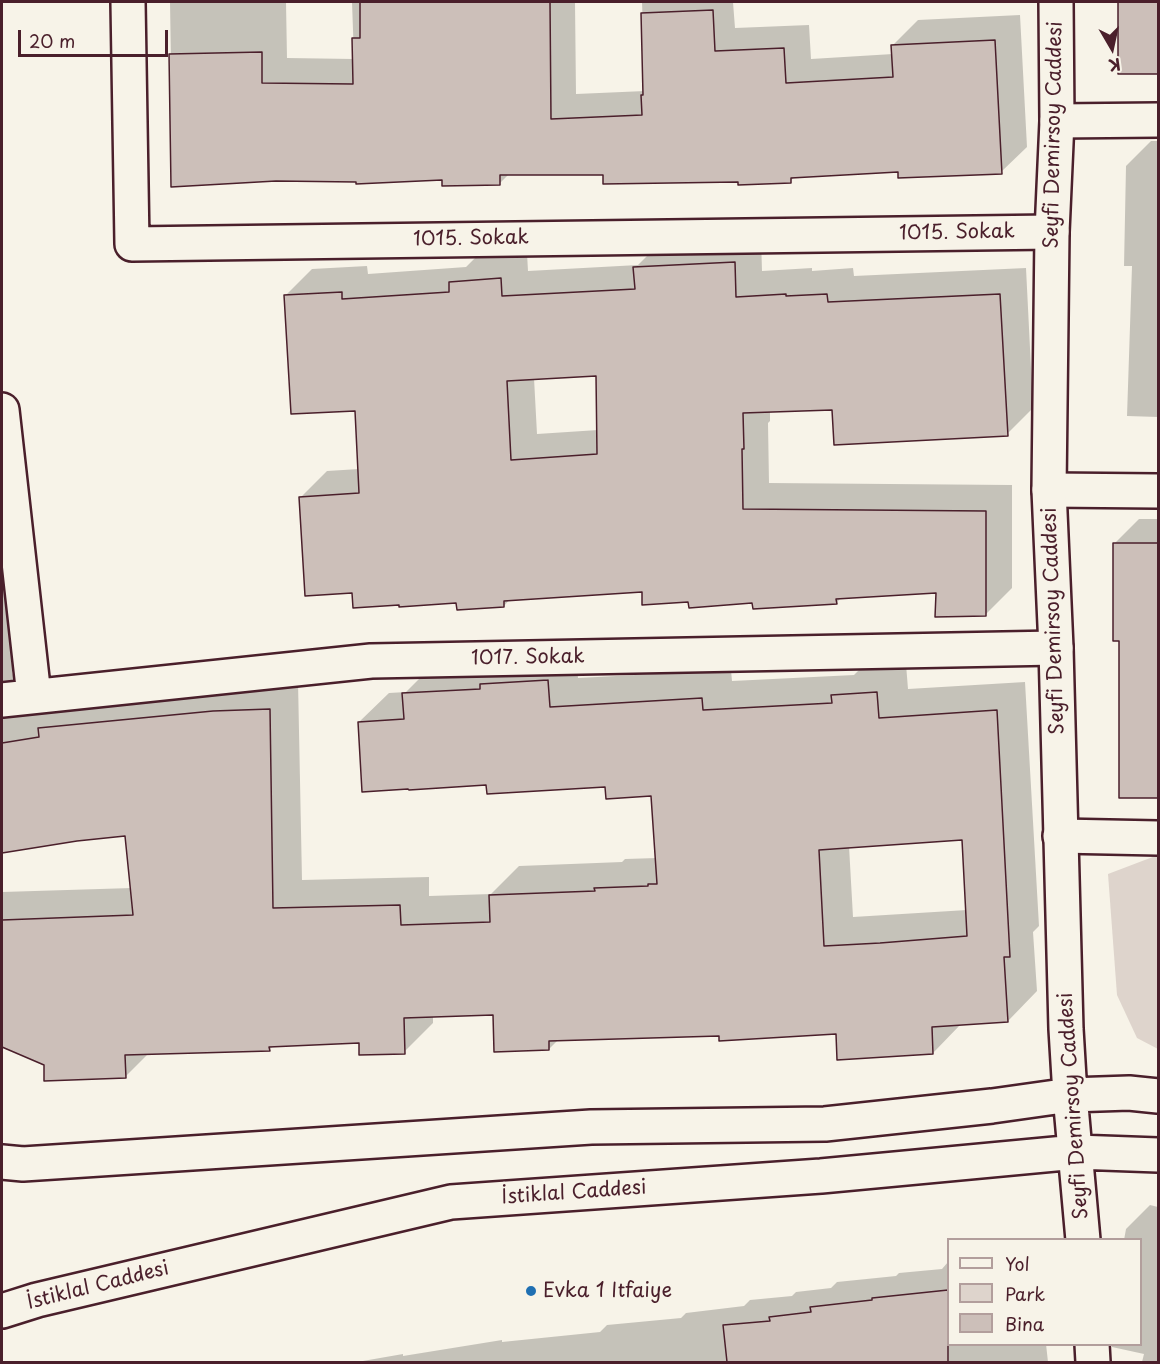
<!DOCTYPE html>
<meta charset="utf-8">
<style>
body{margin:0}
#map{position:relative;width:1160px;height:1364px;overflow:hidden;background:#f7f3e8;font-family:"Playpen Sans",sans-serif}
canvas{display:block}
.frame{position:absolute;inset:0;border:3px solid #4a1f2b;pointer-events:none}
.legend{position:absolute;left:947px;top:1238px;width:195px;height:108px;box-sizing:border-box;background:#f7f3e8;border:2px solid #b29e9c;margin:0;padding:8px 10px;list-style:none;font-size:18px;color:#4a1f2b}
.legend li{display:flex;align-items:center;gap:12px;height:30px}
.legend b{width:30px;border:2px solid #b29e9c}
.north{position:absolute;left:1082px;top:18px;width:60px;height:60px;-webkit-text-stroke:4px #f7f3e8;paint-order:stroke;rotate:171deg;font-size:16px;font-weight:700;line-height:24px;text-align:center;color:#4a1f2b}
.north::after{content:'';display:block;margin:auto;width:21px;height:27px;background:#4a1f2b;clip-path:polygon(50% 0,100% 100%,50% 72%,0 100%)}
.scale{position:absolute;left:18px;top:30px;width:150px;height:27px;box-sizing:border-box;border:3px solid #4a1f2b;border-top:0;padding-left:8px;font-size:18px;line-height:21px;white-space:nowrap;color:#4a1f2b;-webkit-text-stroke:4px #f7f3e8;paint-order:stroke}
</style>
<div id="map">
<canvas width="1160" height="1364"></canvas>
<div class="frame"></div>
<ul class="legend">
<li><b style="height:8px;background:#f7f3e8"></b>Yol</li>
<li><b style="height:16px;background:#ded4cc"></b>Park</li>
<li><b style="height:16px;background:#ccbfb9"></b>Bina</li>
</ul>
<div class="north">K</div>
<div class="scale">20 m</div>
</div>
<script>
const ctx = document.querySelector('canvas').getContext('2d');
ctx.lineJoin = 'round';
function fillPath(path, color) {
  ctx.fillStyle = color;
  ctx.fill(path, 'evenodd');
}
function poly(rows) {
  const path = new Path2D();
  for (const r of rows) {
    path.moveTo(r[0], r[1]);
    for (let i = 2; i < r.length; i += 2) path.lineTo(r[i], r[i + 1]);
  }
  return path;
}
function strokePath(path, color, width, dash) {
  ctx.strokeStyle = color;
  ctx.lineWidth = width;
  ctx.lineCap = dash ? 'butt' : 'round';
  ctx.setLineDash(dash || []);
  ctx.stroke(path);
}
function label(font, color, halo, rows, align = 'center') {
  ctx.font = font + ' "Playpen Sans",sans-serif';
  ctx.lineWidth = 4.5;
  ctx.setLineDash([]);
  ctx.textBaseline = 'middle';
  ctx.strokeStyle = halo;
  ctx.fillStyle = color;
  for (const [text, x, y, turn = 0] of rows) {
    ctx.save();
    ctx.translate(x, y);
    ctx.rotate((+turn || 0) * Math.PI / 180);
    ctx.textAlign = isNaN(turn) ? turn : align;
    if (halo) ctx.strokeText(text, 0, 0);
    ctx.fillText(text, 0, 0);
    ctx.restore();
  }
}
fillPath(poly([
 [1158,855,1158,1049,1137,1038,1117,995,1108,874]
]), '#ded4cc');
fillPath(poly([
 [170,2,286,2,287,58,354,59,352,2,575,2,576,94,645,91,642,2,733,2,735,28,809,25,811,59,893,54,893,45,918,20,1020,15,1027,147,1001,172,899,171,796,176,790,181,739,180,604,174,509,174,499,184,444,179,276,180,173,186],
 [1120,2,1158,2,1158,72,1120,72],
 [1151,141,1158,141,1158,417,1127,416,1132,266,1124,266,1126,166],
 [761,237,762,271,812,268,812,271,853,268,854,276,1026,268,1033,408,1007,434,833,408,770,411,770,421,768,423,769,483,1012,485,1012,588,985,615,937,591,842,597,836,603,690,601,643,590,510,599,504,606,458,601,400,603,354,592,301,497,327,471,359,469,356,409,285,296,312,269,367,266,368,274,466,267,477,256,527,253,528,271,638,265,661,242],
 [597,374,598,430,537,434,534,378],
 [2,512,25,652,13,663,12,673,16,682,298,681,302,880,429,877,429,896,491,894,519,866,622,862,625,859,657,858,653,794,606,785,488,783,359,722,389,693,406,692,433,665,576,652,578,678,731,670,732,681,854,675,862,667,906,664,908,689,1025,682,1039,926,1033,932,1037,991,1008,1021,962,1023,933,1053,837,1032,558,1040,549,1049,494,1014,433,1015,433,1023,404,1052,360,1042,274,1045,269,1050,149,1053,125,1077,45,1064,2,1045,2,892,132,888,127,835,77,840,2,851],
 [963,838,967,910,853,917,849,846],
 [1139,519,1158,519,1158,796,1121,797,1121,639,1114,544],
 [1150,1205,1158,1207,1158,1362,1142,1362,1144,1354,1112,1347,1112,1344,1140,1344,1140,1240,1124,1240,1126,1229],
 [948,1262,948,1344,1046,1344,1048,1362,357,1362,403,1354,403,1356,502,1340,502,1342,600,1332,607,1325,681,1318,686,1313,744,1306,750,1300,792,1296,796,1292,831,1288,837,1282,896,1276,899,1273,942,1269]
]), '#0003');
const building = poly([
 [360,2,550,2,551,119,642,115,641,95,643,95,641,13,713,10,715,51,784,48,786,83,893,77,891,45,995,40,1002,174,898,178,898,172,791,178,791,183,738,185,738,182,603,184,603,175,500,175,500,185,442,186,442,180,356,184,356,182,276,181,171,187,169,54,262,52,262,83,353,84,352,38,360,38,360,2],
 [1118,2,1158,2,1158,74,1118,74,1118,2],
 [735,262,736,297,786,294,786,296,827,294,828,302,1000,294,1008,436,834,445,832,410,743,413,744,449,742,449,743,509,986,511,986,616,935,617,936,593,836,599,837,604,753,609,752,603,689,608,688,602,642,605,642,592,504,601,504,607,457,610,456,603,399,607,399,605,353,608,352,593,305,596,299,497,359,493,355,411,291,414,284,295,342,292,342,299,449,292,449,282,501,278,502,296,635,289,633,267,735,262],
 [596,376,597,454,511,460,507,381,596,376],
 [1113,543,1158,543,1158,798,1119,798,1119,641,1113,641,1113,543],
 [548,680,550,707,702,698,703,710,832,703,831,695,877,692,879,718,997,710,1010,957,1004,957,1008,1022,932,1027,933,1054,837,1060,836,1034,719,1041,719,1036,549,1041,549,1050,494,1052,493,1015,404,1018,405,1054,359,1055,359,1043,269,1047,270,1051,125,1055,126,1078,44,1081,44,1065,2,1047,2,920,133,915,125,836,77,841,2,853,2,743,39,737,38,728,213,711,270,709,273,908,400,905,401,925,490,922,489,895,595,891,594,888,648,886,648,884,657,884,651,796,606,799,605,787,487,794,486,785,409,790,408,789,362,792,358,722,404,719,402,693,480,689,480,684,548,680],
 [962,840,967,936,880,943,824,946,819,850,962,840],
 [948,1290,948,1362,727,1362,723,1325,770,1321,769,1317,811,1312,810,1307,872,1300,872,1298,948,1290]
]);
fillPath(building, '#ccbfb9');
strokePath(building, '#4a1f2b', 1.5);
const street = poly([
 [128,2,132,244,1052,232],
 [1057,121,1158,120],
 [2,410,34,696],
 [1049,490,1158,491],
 [2,700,371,661,1056,648],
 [1060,836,1158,838]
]);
const secondary = poly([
 [1056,2,1057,121,1052,232,1049,490,1056,648,1066,1029,1070,1095,1083,1240],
 [2,1162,23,1164,591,1127,825,1124,992,1106,1070,1095,1129,1093,1158,1096],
 [2,1311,37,1300,451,1202,821,1176,1076,1152,1158,1155],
 [1092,1344,1093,1362]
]);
strokePath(street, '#4a1f2b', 38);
strokePath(secondary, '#4a1f2b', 38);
strokePath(street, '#f7f3e8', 33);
strokePath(secondary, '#f7f3e8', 33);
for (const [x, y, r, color] of [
 [531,1291,6,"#1f6fb2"]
]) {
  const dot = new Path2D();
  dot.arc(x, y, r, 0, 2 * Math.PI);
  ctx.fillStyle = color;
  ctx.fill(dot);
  strokePath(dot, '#f7f3e8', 2);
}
label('20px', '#4a1f2b', '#f7f3e8', [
 ["Seyfi Demirsoy Caddesi",1054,135,-89],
 ["1015. Sokak",957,233,-1],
 ["1015. Sokak",471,239,-1],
 ["Seyfi Demirsoy Caddesi",1054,621,-92],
 ["1017. Sokak",528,658,-1],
 ["Seyfi Demirsoy Caddesi",1074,1106,-94],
 ["İstiklal Caddesi",574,1193,-4],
 ["İstiklal Caddesi",98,1286,-14]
]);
label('20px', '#4a1f2b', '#f7f3e8', [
 ["Evka 1 Itfaiye",543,1291]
], 'left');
</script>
